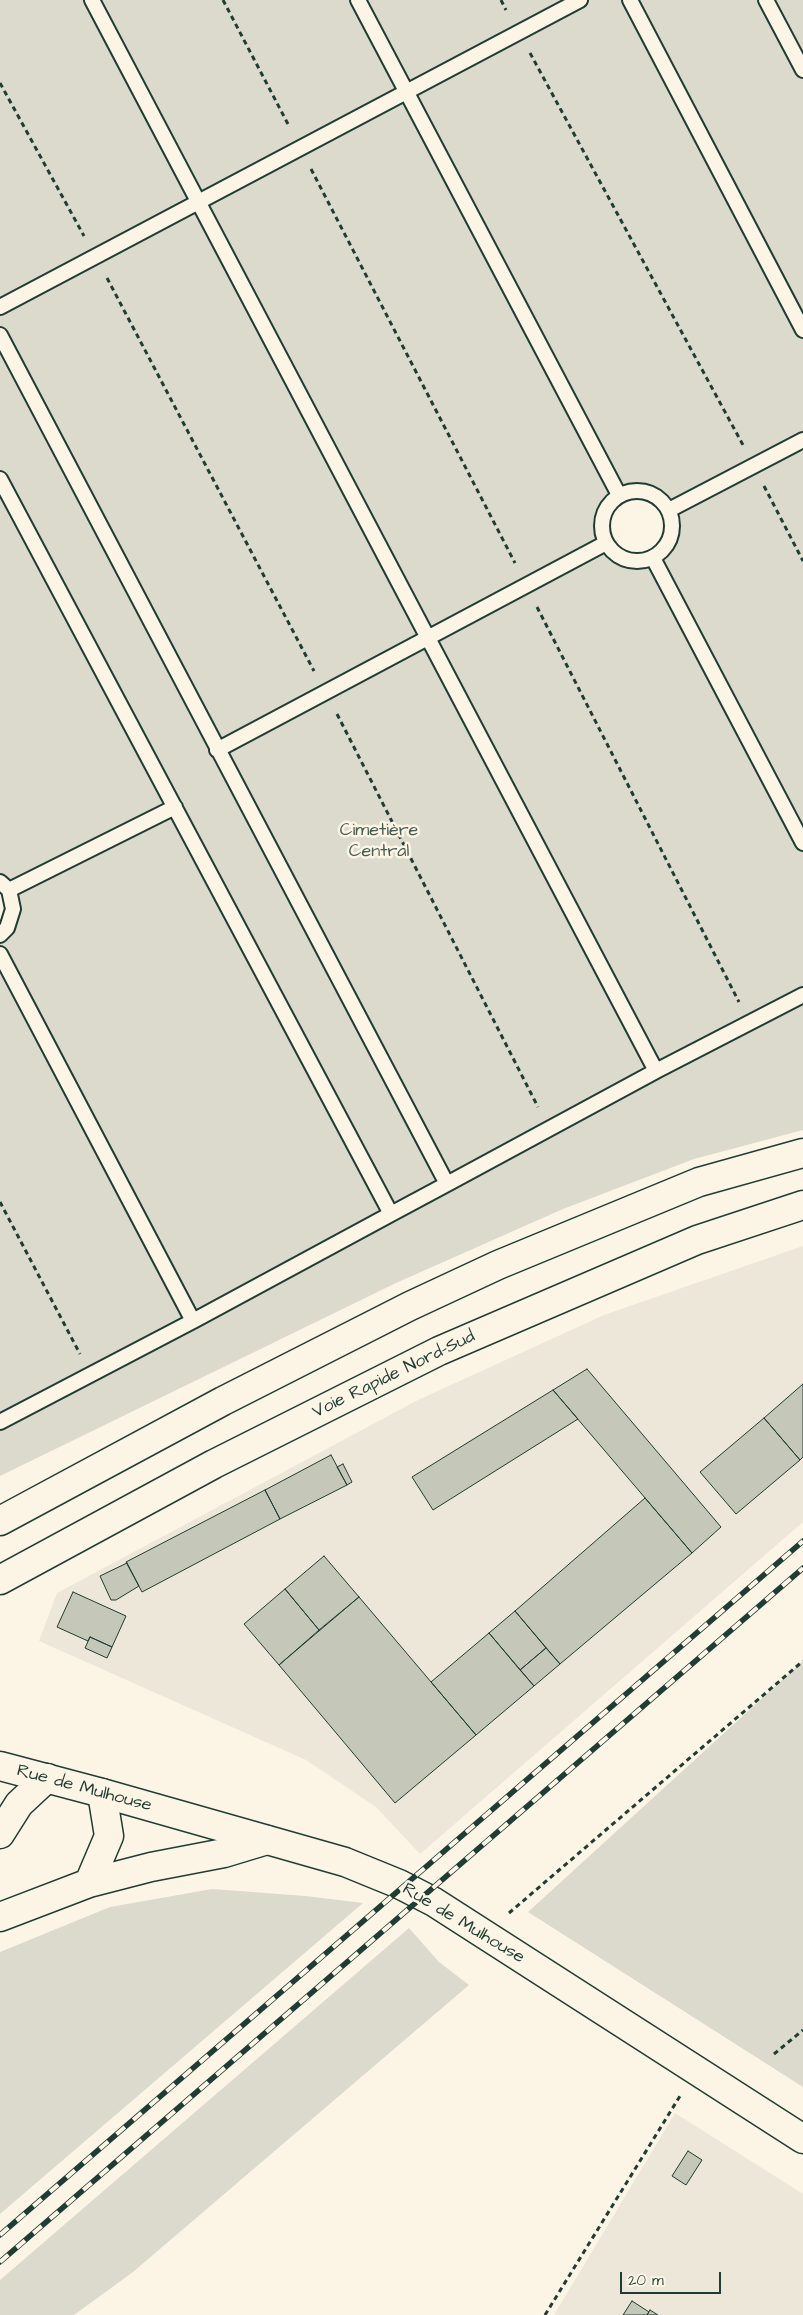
<!DOCTYPE html>
<meta charset="utf-8">
<style>
body{margin:0}
#map{position:relative;width:803px;height:2315px;overflow:hidden;background:#fcf5e5;font-family:"Architects Daughter",sans-serif}
canvas{display:block}
.scale{position:absolute;left:620px;top:2272px;width:101px;height:22px;box-sizing:border-box;border:2px solid #1f3d34;border-top:0;padding-left:6px;font-size:15px;line-height:18px;white-space:nowrap;color:#1f3d34;-webkit-text-stroke:4px #fcf5e5;paint-order:stroke}
</style>
<div id="map">
<canvas width="803" height="2315"></canvas>
<div class="scale">20 m</div>
</div>
<script>
const ctx = document.querySelector('canvas').getContext('2d');
ctx.lineJoin = 'round';
function fillPath(path, color) {
  ctx.fillStyle = color;
  ctx.fill(path, 'evenodd');
}
function poly(rows) {
  const path = new Path2D();
  for (const r of rows) {
    if (r.length === 3) {
      path.moveTo(r[0] + r[2], r[1]);
      path.arc(r[0], r[1], r[2], 0, 2 * Math.PI);
      continue;
    }
    path.moveTo(r[0], r[1]);
    for (let i = 2; i < r.length; i += 2) path.lineTo(r[i], r[i + 1]);
  }
  return path;
}
function strokePath(path, color, width, dash) {
  ctx.strokeStyle = color;
  ctx.lineWidth = width;
  ctx.lineCap = dash ? 'butt' : 'round';
  ctx.setLineDash(dash || []);
  ctx.stroke(path);
}
function label(font, color, halo, rows, align = 'center') {
  ctx.font = font + ' "Architects Daughter",sans-serif';
  ctx.lineWidth = 5;
  ctx.setLineDash([]);
  ctx.textBaseline = 'middle';
  ctx.strokeStyle = halo;
  ctx.fillStyle = color;
  for (const [text, x, y, turn = 0] of rows) {
    ctx.save();
    ctx.translate(x, y);
    ctx.rotate((+turn || 0) * Math.PI / 180);
    ctx.textAlign = isNaN(turn) ? turn : align;
    if (halo) ctx.strokeText(text, 0, 0);
    ctx.fillText(text, 0, 0);
    ctx.restore();
  }
}
fillPath(poly([
 [803,1246,803,1522,420,1854,376,1807,306,1760,39,1641,57,1593,418,1400,604,1315],
 [675,2113,803,2194,803,2315,554,2315]
]), '#ece7d8');
fillPath(poly([
 [0,0,803,0,803,1130,694,1159,563,1209,396,1283,0,1476,0,935,13,909,0,882],
 [637,490,655,494,669,510,674,527,668,545,653,558,635,562,618,556,606,543,601,526,606,508,619,495],
 [803,1661,803,2087,528,1912],
 [212,1889,306,1896,363,1903,0,2214,0,1952,110,1907],
 [409,1928,439,1962,469,1985,133,2272,74,2315,0,2315,0,2280]
]), '#dcdacc');
const building = poly([
 [587,1369,721,1527,692,1553,553,1390,587,1369],
 [803,1384,803,1457,800,1460,764,1418,803,1384],
 [553,1390,578,1419,433,1510,412,1477,553,1390],
 [764,1418,800,1460,736,1514,700,1472,764,1418],
 [331,1455,347,1485,280,1519,265,1490,331,1455],
 [343,1464,352,1482,347,1485,337,1467,343,1464],
 [265,1490,280,1519,142,1592,126,1562,265,1490],
 [645,1498,692,1553,560,1664,515,1611,645,1498],
 [324,1556,359,1597,319,1630,285,1589,324,1556],
 [127,1563,139,1586,116,1600,111,1600,100,1576,127,1563],
 [285,1589,319,1630,279,1665,244,1624,285,1589],
 [73,1592,126,1616,112,1647,90,1637,88,1641,57,1627,73,1592],
 [359,1597,476,1735,395,1803,279,1665,359,1597],
 [515,1611,546,1648,520,1670,489,1633,515,1611],
 [489,1633,534,1686,476,1735,431,1682,489,1633],
 [90,1637,112,1647,107,1658,85,1648,90,1637],
 [546,1648,560,1664,534,1686,520,1670,546,1648],
 [688,2151,702,2160,686,2185,672,2176,688,2151],
 [632,2301,649,2312,647,2315,623,2315,632,2301],
 [650,2310,658,2315,647,2315,650,2310]
]);
fillPath(building, '#c5c7b9');
strokePath(building, '#1f3d34', 1);
const service = poly([
 [92,0,656,1071,447,1184],
 [358,0,619,495],
 [630,0,803,330],
 [766,0,803,70],
 [0,307,580,0],
 [0,335,447,1184,391,1214],
 [0,479,391,1214,193,1321],
 [637,526,35],
 [669,510,803,440],
 [653,558,803,843],
 [217,750,606,543],
 [0,882,9,890,13,909,7,928,0,935],
 [9,890,175,807],
 [0,954,193,1321,0,1422],
 [656,1071,803,995]
]);
const secondary = poly([
 [0,1766,102,1793,345,1862,399,1884,434,1902,803,2139]
]);
const trunk = poly([
 [0,1521,223,1401,410,1306,498,1265,699,1182,803,1153],
 [0,1580,214,1464,439,1351,697,1240,803,1205],
 [0,1834,19,1804,47,1778],
 [89,1883,109,1836,102,1793],
 [0,1917,89,1883,151,1867,224,1853,267,1840]
]);
strokePath(service, '#1f3d34', 18);
strokePath(secondary, '#1f3d34', 31);
strokePath(trunk, '#1f3d34', 31);
strokePath(poly([
 [223,0,289,126],
 [501,0,506,10],
 [530,53,743,445],
 [0,83,84,236],
 [311,169,515,563],
 [107,278,314,671],
 [764,486,803,561],
 [537,607,739,1002],
 [337,714,538,1107],
 [0,1202,80,1354],
 [509,1913,803,1661],
 [774,2054,803,2030],
 [545,2315,680,2096]
]), '#1f3d34', 3, [5, 4]);
strokePath(service, '#fcf5e5', 14);
strokePath(secondary, '#fcf5e5', 28);
strokePath(trunk, '#fcf5e5', 28);
const rail = poly([
 [0,2235,803,1541],
 [0,2262,803,1568]
]);
strokePath(rail, '#1f3d34', 5.5);
strokePath(rail, '#fcf5e5', 4, [11]);
label('18px', '#455c52', '#fcf5e5', [
 ["Cimetière",379,831],
 ["Central",379,852]
]);
label('18px', '#1f3d34', '#fcf5e5', [
 ["Voie Rapide Nord-Sud",394,1375,-26],
 ["Rue de Mulhouse",84,1789,15],
 ["Rue de Mulhouse",463,1924,31]
]);
</script>
